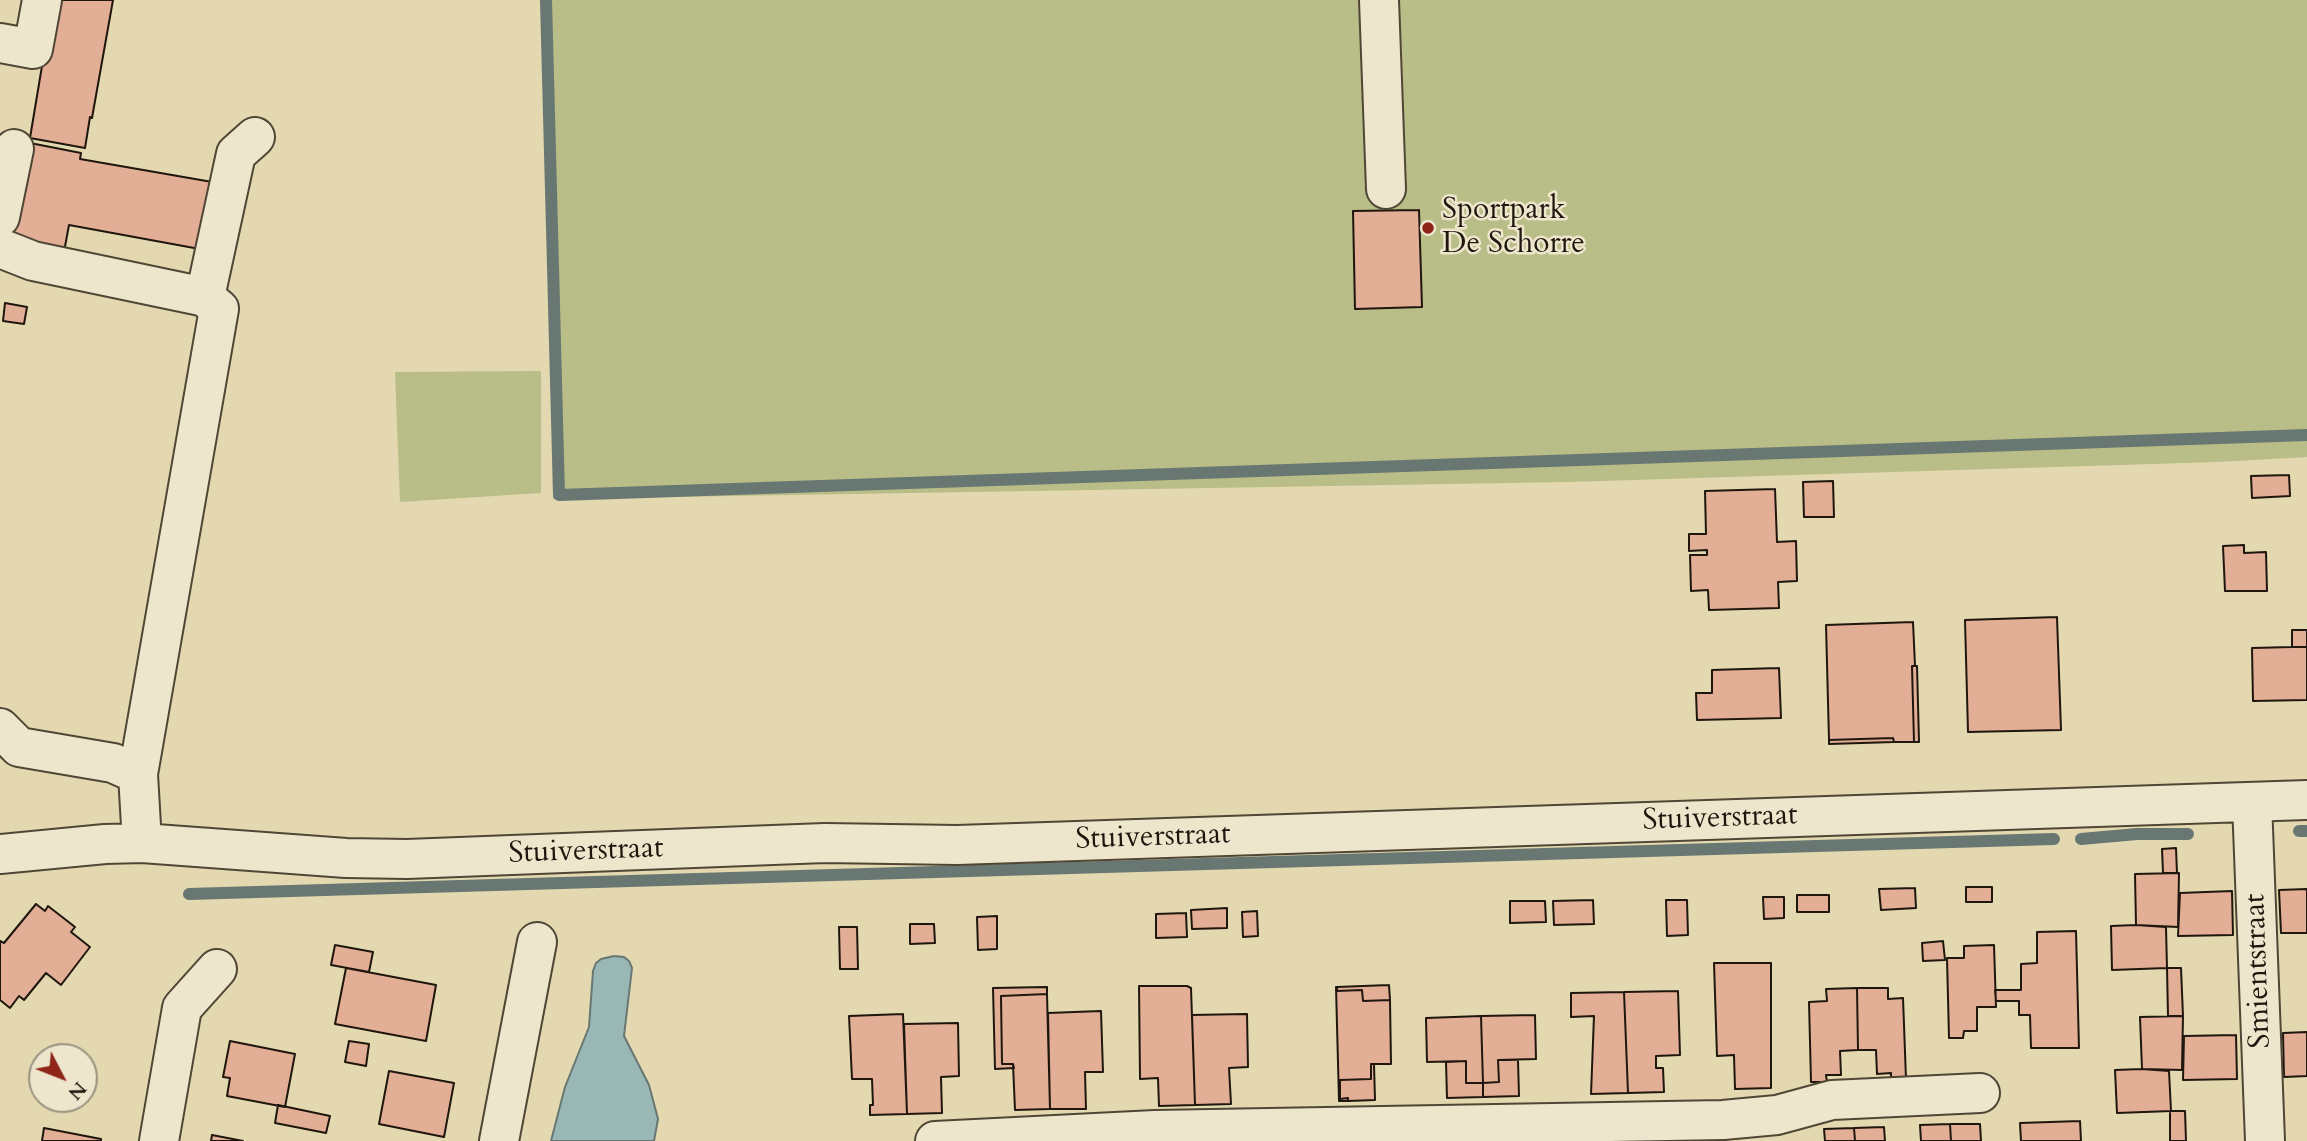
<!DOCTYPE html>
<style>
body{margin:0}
#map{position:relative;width:2307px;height:1141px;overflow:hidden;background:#e3d8b0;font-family:Cardo,serif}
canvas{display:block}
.north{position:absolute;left:28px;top:1043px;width:70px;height:70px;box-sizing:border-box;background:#ede6cc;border:2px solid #9b9380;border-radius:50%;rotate:132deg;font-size:19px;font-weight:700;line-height:28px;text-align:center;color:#1f160d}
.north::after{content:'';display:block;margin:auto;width:24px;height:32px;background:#8f2418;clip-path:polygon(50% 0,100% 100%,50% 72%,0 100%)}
</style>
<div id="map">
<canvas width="2307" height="1141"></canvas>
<div class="north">N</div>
</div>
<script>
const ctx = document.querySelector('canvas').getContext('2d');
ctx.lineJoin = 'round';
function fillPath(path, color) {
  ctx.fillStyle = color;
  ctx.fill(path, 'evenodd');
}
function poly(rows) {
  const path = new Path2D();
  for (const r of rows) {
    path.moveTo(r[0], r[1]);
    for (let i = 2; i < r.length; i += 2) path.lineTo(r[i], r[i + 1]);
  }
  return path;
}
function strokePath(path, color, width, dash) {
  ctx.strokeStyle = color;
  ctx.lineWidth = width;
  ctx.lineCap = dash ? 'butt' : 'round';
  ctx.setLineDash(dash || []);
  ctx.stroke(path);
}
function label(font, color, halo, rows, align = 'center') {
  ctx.font = font + ' Cardo,serif';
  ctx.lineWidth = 5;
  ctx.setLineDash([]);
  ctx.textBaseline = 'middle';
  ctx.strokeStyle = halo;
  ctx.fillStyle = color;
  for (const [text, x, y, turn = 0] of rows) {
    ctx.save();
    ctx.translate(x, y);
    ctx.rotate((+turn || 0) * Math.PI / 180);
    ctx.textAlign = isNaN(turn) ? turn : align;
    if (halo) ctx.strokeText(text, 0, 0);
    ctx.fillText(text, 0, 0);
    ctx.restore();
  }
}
fillPath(poly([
 [548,0,2307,0,2307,457,2217,462,1568,482,553,499],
 [541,371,541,493,400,502,395,372]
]), '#b9bd87');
const water = poly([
 [614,956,624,957,629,961,632,968,624,1036,649,1085,658,1119,654,1141,551,1141,565,1087,589,1027,593,971,596,963,601,959,614,956]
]);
fillPath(water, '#99b8b5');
strokePath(water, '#687772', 2);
strokePath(poly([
 [546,0,559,495,2307,435],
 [2299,831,2307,831],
 [2081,839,2137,834,2188,834],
 [189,894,2054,839]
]), '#687772', 12);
const building = poly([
 [53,0,113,0,92,118,90,117,85,148,30,138,53,0],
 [30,143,81,153,80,159,218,183,205,250,69,225,64,252,12,239,30,143],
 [1419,210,1422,307,1355,309,1353,211,1419,210],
 [5,303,27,307,24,324,3,321,5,303],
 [2289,475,2290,496,2252,498,2251,476,2289,475],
 [1833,481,1834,517,1804,517,1803,482,1833,481],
 [1775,489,1777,542,1796,541,1797,581,1778,582,1779,608,1709,610,1708,590,1691,591,1690,555,1707,555,1707,550,1689,551,1689,534,1706,534,1705,491,1775,489],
 [2244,545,2244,553,2266,552,2267,591,2225,591,2223,546,2244,545],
 [2057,617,2061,730,1968,732,1965,620,2057,617],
 [1913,622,1915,666,1912,666,1914,742,1894,742,1893,738,1829,740,1826,625,1913,622],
 [2292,630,2307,630,2307,647,2292,647,2292,630],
 [2292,647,2307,647,2307,700,2253,701,2252,648,2292,647],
 [1912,666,1917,666,1919,742,1914,742,1912,666],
 [1779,668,1781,718,1697,720,1696,693,1712,693,1712,670,1779,668],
 [1893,738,1894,742,1829,744,1829,740,1893,738],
 [2176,848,2177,873,2163,873,2162,849,2176,848],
 [2179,873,2178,927,2136,925,2135,874,2179,873],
 [1966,887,1992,887,1992,902,1966,902,1966,887],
 [1915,888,1916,908,1881,910,1879,889,1915,888],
 [2307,889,2307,933,2281,933,2279,890,2307,889],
 [2232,891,2233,935,2178,936,2180,893,2232,891],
 [1797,895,1829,895,1829,912,1797,912,1797,895],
 [1763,897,1784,897,1784,918,1764,919,1763,897],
 [1593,900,1594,924,1554,925,1553,901,1593,900],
 [1666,900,1687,900,1688,935,1667,936,1666,900],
 [1510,901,1545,901,1546,922,1510,923,1510,901],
 [36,904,45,911,48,906,75,927,71,932,90,947,61,985,46,973,24,1000,19,996,10,1008,0,1000,0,941,4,943,36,904],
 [1227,908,1227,928,1192,929,1191,910,1227,908],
 [1257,911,1258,936,1243,937,1242,912,1257,911],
 [1186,913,1187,937,1156,938,1156,914,1186,913],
 [997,916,997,949,978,950,977,917,997,916],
 [910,924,934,924,935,943,910,944,910,924],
 [2136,925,2166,927,2167,968,2112,970,2111,926,2136,925],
 [839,927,857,927,858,969,840,969,839,927],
 [2076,931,2079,1048,2031,1048,2030,1015,2019,1015,2019,1001,1996,1001,1995,990,2021,990,2021,964,2037,963,2037,932,2076,931],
 [1943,941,1945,960,1923,961,1922,943,1943,941],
 [335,945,373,952,369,972,331,965,335,945],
 [1994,945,1996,1007,1977,1007,1977,1031,1964,1031,1963,1038,1949,1038,1947,958,1964,958,1964,946,1994,945],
 [1714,963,1771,963,1771,1088,1735,1089,1734,1055,1717,1056,1714,963],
 [346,968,436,985,426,1041,335,1024,346,968],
 [2167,968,2181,968,2183,1016,2168,1016,2167,968],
 [1389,985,1390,1000,1363,1001,1362,990,1337,991,1337,987,1389,985],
 [1139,986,1187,986,1191,988,1195,1105,1159,1106,1158,1078,1140,1079,1139,986],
 [1047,987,1047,994,1001,996,1002,1064,1013,1064,1014,1068,995,1069,993,988,1047,987],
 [1336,987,1337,991,1362,990,1363,1001,1390,1000,1391,1064,1371,1064,1371,1079,1340,1080,1340,1099,1348,1098,1348,1101,1339,1101,1336,987],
 [1857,988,1888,988,1888,999,1903,998,1906,1079,1891,1079,1891,1073,1877,1074,1876,1050,1858,1050,1857,988],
 [1857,988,1858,1050,1840,1051,1841,1075,1826,1075,1827,1082,1811,1082,1809,1002,1827,1001,1826,989,1857,988],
 [1678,991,1680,1055,1656,1056,1656,1068,1663,1068,1664,1092,1628,1093,1624,992,1678,991],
 [1624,992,1628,1093,1591,1094,1594,1016,1571,1017,1571,993,1624,992],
 [1047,994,1050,1109,1015,1110,1013,1064,1002,1064,1001,996,1047,994],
 [1101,1011,1103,1072,1085,1072,1086,1109,1050,1109,1048,1013,1101,1011],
 [903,1014,907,1114,870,1115,870,1105,873,1105,872,1079,852,1079,849,1016,903,1014],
 [1247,1014,1248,1067,1229,1068,1231,1104,1195,1105,1192,1015,1247,1014],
 [1535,1015,1536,1059,1498,1060,1499,1082,1483,1083,1481,1016,1535,1015],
 [1481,1016,1483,1083,1466,1083,1466,1061,1427,1062,1426,1018,1481,1016],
 [2183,1016,2182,1070,2142,1069,2140,1017,2183,1016],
 [958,1023,959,1076,941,1077,942,1113,907,1114,904,1024,958,1023],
 [2307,1032,2307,1076,2284,1077,2283,1033,2307,1032],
 [2236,1035,2237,1079,2183,1080,2184,1036,2236,1035],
 [230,1041,295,1054,285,1107,227,1096,230,1078,223,1077,230,1041],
 [349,1041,369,1044,366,1066,345,1062,349,1041],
 [1498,1060,1518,1060,1519,1096,1483,1097,1483,1083,1499,1082,1498,1060],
 [1466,1061,1466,1083,1483,1083,1483,1097,1447,1098,1446,1062,1466,1061],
 [1371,1064,1374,1064,1375,1100,1348,1101,1348,1098,1340,1099,1340,1080,1371,1079,1371,1064],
 [2142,1069,2169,1071,2171,1111,2117,1113,2115,1070,2142,1069],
 [389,1071,454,1083,444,1137,379,1124,389,1071],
 [278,1105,330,1116,326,1133,275,1123,278,1105],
 [2170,1111,2185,1111,2186,1141,2170,1141,2170,1111],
 [2080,1121,2081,1141,2021,1141,2020,1123,2080,1121],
 [1950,1124,1951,1141,1921,1141,1920,1125,1950,1124],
 [1950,1124,1980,1124,1981,1141,1951,1141,1950,1124],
 [1884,1127,1885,1141,1855,1141,1854,1128,1884,1127],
 [44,1128,101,1139,101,1141,42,1141,44,1128],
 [1854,1128,1855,1141,1825,1141,1824,1129,1854,1128],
 [212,1135,243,1141,211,1141,212,1135]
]);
fillPath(building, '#e3ae96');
strokePath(building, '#1f160d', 2);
const minor = poly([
 [1379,0,1386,189],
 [0,43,33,49,42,0],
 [0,217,14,149],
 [0,248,33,261,205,297,219,309,138,774,142,843],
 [205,297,236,154,255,137],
 [0,728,19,747,113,763,138,774],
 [2252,802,2265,1141],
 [0,854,105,844,142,843,346,858,407,859,825,843,957,845,2307,800],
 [159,1141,182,1008,217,969],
 [499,1141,537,942],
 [935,1141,1155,1130,1723,1120,1777,1115,1832,1100,1980,1093]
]);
strokePath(minor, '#504636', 42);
strokePath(minor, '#ede6cc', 38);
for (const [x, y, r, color] of [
 [1428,228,7,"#8f2418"]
]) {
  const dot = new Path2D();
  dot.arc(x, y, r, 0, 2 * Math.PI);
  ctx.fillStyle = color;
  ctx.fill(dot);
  strokePath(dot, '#ede6cc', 2.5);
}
label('30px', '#1f160d', '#ede6cc', [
 ["Sportpark",1442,211],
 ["De Schorre",1442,245]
], 'left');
label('30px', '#1f160d', '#ede6cc', [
 ["Stuiverstraat",1720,819,-2],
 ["Stuiverstraat",1153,838,-2],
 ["Stuiverstraat",586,852,-2],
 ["Smientstraat",2259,971,-92]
]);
</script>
